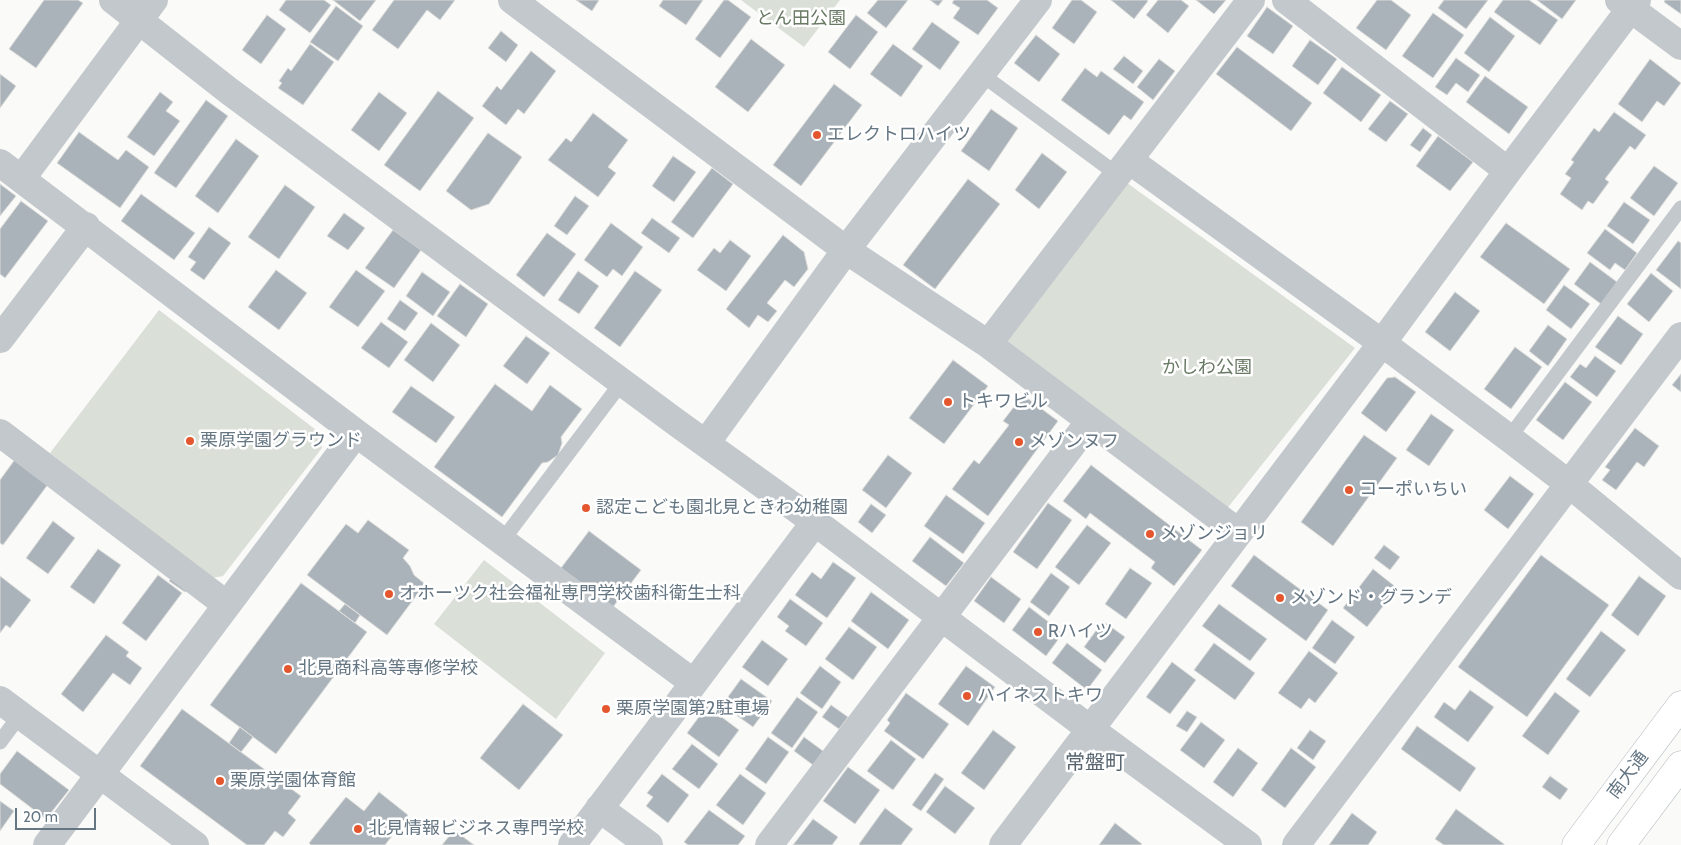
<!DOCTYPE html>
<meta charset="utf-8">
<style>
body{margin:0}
#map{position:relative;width:1681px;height:845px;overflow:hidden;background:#fafaf8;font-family:Cabin,sans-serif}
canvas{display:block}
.scale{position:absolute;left:15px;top:808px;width:81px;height:22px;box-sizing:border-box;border:2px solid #657683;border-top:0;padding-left:6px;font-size:15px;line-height:18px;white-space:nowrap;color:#657683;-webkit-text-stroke:4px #fff;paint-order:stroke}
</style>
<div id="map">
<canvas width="1681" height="845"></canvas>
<div class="scale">20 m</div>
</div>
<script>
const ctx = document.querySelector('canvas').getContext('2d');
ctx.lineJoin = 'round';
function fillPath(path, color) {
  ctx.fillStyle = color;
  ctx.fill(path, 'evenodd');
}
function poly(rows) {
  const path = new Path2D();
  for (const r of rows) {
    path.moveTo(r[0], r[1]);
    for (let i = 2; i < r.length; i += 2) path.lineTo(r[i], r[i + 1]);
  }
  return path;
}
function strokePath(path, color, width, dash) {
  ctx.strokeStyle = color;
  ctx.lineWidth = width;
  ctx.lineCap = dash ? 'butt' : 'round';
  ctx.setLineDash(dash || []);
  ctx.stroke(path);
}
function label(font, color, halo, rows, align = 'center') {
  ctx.font = font + ' Cabin,"Noto Sans JP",sans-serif';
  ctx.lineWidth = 5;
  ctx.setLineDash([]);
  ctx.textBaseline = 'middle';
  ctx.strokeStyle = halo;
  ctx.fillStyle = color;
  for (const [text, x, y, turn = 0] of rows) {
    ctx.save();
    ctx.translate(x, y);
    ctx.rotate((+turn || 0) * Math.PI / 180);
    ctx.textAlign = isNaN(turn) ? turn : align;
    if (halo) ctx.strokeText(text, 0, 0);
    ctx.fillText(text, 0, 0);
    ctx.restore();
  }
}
fillPath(poly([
 [741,0,840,0,804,47],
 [1123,180,1355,348,1225,511,1002,342],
 [159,310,320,433,322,448,223,576,212,578,50,453],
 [484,560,605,653,556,719,434,624]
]), '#dadfd7');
const building = poly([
 [44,0,78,0,83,3,36,68,9,49,44,0],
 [286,0,324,0,331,5,310,33,279,10,286,0],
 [333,0,376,0,360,21,333,0],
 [394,0,455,0,440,20,427,10,398,49,372,30,394,0],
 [576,0,599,0,592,11,576,0],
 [663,0,703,0,686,25,659,6,663,0],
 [724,0,728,0,751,17,720,58,695,39,724,0],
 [878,0,908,0,886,28,867,13,878,0],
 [930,0,943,0,938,6,930,0],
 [954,0,987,0,998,8,978,35,953,18,960,8,952,3,954,0],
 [1072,0,1081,0,1097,12,1074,44,1052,28,1072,0],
 [1111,0,1147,0,1148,1,1134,19,1111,0],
 [1158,0,1181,0,1189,6,1168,33,1146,15,1158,0],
 [1196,0,1226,0,1214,14,1196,0],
 [1377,0,1391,0,1411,15,1386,50,1356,28,1377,0],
 [1444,0,1488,0,1466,29,1438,8,1444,0],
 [1503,0,1529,0,1558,20,1540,45,1494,12,1503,0],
 [1537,0,1576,0,1562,19,1537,0],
 [1665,0,1681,0,1681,14,1664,2,1665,0],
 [336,6,363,26,338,61,310,42,336,6],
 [1267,7,1293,26,1273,54,1247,36,1267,7],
 [1433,13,1464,35,1433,78,1402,56,1433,13],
 [267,15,286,29,261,64,242,50,267,15],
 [856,15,878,32,850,69,828,52,856,15],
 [1490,17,1515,36,1489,72,1464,53,1490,17],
 [932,22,960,42,940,70,912,49,932,22],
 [501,31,518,45,506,62,488,48,501,31],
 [1036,35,1060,54,1039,82,1014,63,1036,35],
 [751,39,785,65,748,112,715,87,751,39],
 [1310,40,1337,59,1318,85,1292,66,1310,40],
 [310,44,334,62,303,105,278,88,282,83,279,81,288,68,291,71,310,44],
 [893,44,923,66,901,97,870,74,893,44],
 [1237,47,1312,103,1291,131,1216,74,1237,47],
 [531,51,556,71,524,114,518,109,506,125,482,106,497,86,501,90,531,51],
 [1124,56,1143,71,1133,84,1113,69,1124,56],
 [1456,58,1480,75,1468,92,1456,83,1447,95,1435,87,1456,58],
 [1159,59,1175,71,1153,100,1137,87,1159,59],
 [1650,59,1681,83,1664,106,1657,101,1642,122,1618,104,1650,59],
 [1342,67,1381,95,1361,122,1323,93,1342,67],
 [1085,68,1097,77,1101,71,1144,102,1131,120,1124,115,1109,135,1061,100,1085,68],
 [0,74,16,86,0,108,0,74],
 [1485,76,1528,107,1509,134,1466,102,1485,76],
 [834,84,862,105,801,186,773,165,834,84],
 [438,91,474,118,420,191,384,165,438,91],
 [160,92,173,102,166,111,180,121,154,156,127,137,160,92],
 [379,92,407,113,379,151,351,130,379,92],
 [206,100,228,116,176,188,154,173,206,100],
 [1390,101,1408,114,1386,142,1368,129,1390,101],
 [991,109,1018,128,989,171,961,151,991,109],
 [1614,112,1646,135,1635,150,1630,146,1605,179,1609,182,1593,204,1588,201,1582,210,1560,194,1571,178,1565,174,1574,162,1571,160,1594,128,1599,132,1614,112],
 [593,113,628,140,608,167,616,173,598,197,548,160,566,138,571,142,593,113],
 [1423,128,1432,135,1420,152,1410,145,1423,128],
 [79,132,118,160,126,150,149,167,120,208,57,163,79,132],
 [488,133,522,157,489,204,471,210,446,191,488,133],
 [1438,136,1473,162,1450,191,1416,166,1438,136],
 [236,139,259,156,218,213,195,196,236,139],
 [1042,153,1067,172,1039,209,1015,190,1042,153],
 [673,156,696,172,674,202,652,186,673,156],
 [1654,166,1678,183,1654,216,1630,198,1654,166],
 [712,168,733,184,693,238,671,222,712,168],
 [968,179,1000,204,935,289,903,265,968,179],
 [0,184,16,196,0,216,0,184],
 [285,185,315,207,279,259,248,237,285,185],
 [141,194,195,233,174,260,121,221,141,194],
 [575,196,589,206,567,235,554,226,575,196],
 [21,201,48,221,5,278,0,274,0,229,21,201],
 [1624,202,1650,220,1633,244,1607,226,1624,202],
 [344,213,365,228,348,250,327,236,344,213],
 [652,218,680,238,669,253,641,233,652,218],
 [611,223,643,247,622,276,613,269,607,277,584,260,611,223],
 [1506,223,1570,269,1544,304,1480,257,1506,223],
 [209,227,231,243,204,280,190,270,196,262,188,257,209,227],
 [1605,229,1637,253,1625,270,1615,263,1610,270,1587,253,1605,229],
 [393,230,421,250,394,288,365,268,393,230],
 [547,233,576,254,544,297,516,275,547,233],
 [783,235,804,252,808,269,794,287,785,280,767,303,777,311,768,322,758,315,749,328,726,309,783,235],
 [730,240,751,256,726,291,697,270,714,248,720,253,730,240],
 [1678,241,1681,243,1681,289,1656,270,1678,241],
 [1590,262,1617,282,1601,304,1574,284,1590,262],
 [276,270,307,293,279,330,248,307,276,270],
 [356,270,385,291,358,327,329,307,356,270],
 [578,271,599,286,579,314,558,300,578,271],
 [635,271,662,290,620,347,594,328,635,271],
 [422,272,450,292,433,316,406,296,422,272],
 [1651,273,1673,291,1649,322,1627,304,1651,273],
 [460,284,488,304,466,337,437,316,460,284],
 [1564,285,1590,304,1571,329,1546,310,1564,285],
 [1455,292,1480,311,1450,351,1425,332,1455,292],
 [400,300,418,313,405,331,387,319,400,300],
 [1618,316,1643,334,1621,365,1595,347,1618,316],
 [381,322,408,342,389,368,361,348,381,322],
 [431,323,460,345,433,382,404,360,431,323],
 [1548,325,1567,339,1548,366,1529,351,1548,325],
 [526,336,550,353,527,384,503,366,526,336],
 [1515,347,1542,367,1511,409,1484,389,1515,347],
 [1595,356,1616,371,1597,397,1570,377,1580,364,1586,368,1595,356],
 [953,360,988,386,944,444,909,418,953,360],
 [1681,374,1681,392,1672,385,1681,374],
 [1395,377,1416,392,1386,432,1361,413,1387,378,1395,377],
 [1565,382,1592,402,1563,440,1536,420,1565,382],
 [495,384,532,411,550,385,582,409,561,437,562,443,558,455,548,462,542,463,502,517,434,467,495,384],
 [411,386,455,417,436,443,392,412,411,386],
 [1023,395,1058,421,988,516,952,489,974,460,979,464,1009,425,1003,421,1023,395],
 [1431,414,1454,430,1429,466,1406,450,1431,414],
 [1635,428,1659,446,1644,467,1637,462,1616,490,1602,480,1610,470,1605,467,1635,428],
 [1364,435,1397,458,1333,546,1301,522,1364,435],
 [888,455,912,473,886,508,862,490,888,455],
 [16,458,49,483,3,545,0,543,0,480,16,458],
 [1091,465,1202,550,1174,586,1151,568,1155,562,1090,513,1086,519,1063,501,1091,465],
 [1510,476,1534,494,1508,529,1484,510,1510,476],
 [946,495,985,523,963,554,924,526,946,495],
 [1048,503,1072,520,1037,569,1013,552,1048,503],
 [871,504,886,515,872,533,858,522,871,504],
 [368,520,409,550,403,558,410,566,414,575,425,584,387,635,307,575,346,524,358,533,368,520],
 [53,521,75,538,48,574,26,558,53,521],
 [1087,525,1111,543,1079,585,1055,567,1087,525],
 [589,531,641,570,613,607,561,568,589,531],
 [930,537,964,563,946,586,912,561,930,537],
 [1384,545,1400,557,1390,570,1374,558,1384,545],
 [98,549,121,565,94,604,70,587,98,549],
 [1254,555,1328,610,1306,641,1231,586,1254,555],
 [1541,555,1609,605,1527,717,1458,667,1541,555],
 [833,562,856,578,827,618,795,595,812,572,821,579,833,562],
 [1130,568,1152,583,1126,619,1105,604,1130,568],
 [1373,569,1397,588,1367,627,1343,608,1373,569],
 [176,573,191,584,185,592,169,581,176,573],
 [1051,573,1070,587,1049,616,1030,602,1051,573],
 [158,575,182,593,146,641,122,623,158,575],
 [0,576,31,600,10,628,6,625,0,633,0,576],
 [1639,576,1666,596,1638,636,1611,615,1639,576],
 [991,577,1021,599,1004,623,974,601,991,577],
 [301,583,367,632,276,754,210,705,301,583],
 [871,592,909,620,888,649,851,621,871,592],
 [790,599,823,623,806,646,785,631,789,626,777,617,790,599],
 [345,604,360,615,355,623,339,611,345,604],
 [1219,604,1267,639,1250,661,1202,626,1219,604],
 [1029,607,1063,633,1046,656,1012,630,1029,607],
 [1332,620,1355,637,1335,664,1312,648,1332,620],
 [1103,621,1125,637,1105,663,1084,647,1103,621],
 [849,627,877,647,853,680,825,659,849,627],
 [1601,631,1626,650,1590,697,1566,679,1601,631],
 [106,635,129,652,126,656,142,668,130,685,113,673,83,712,61,694,106,635],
 [762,640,788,659,768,686,742,667,762,640],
 [1067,643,1102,670,1087,690,1052,663,1067,643],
 [1214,643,1255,673,1235,700,1194,670,1214,643],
 [1309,651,1338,673,1315,703,1309,698,1301,709,1278,693,1309,651],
 [1172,662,1196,680,1170,714,1146,697,1172,662],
 [820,666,841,682,822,709,800,693,820,666],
 [966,666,995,687,968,726,938,704,966,666],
 [741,679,772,701,753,727,722,705,741,679],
 [1470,690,1494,707,1468,742,1434,717,1444,702,1455,710,1470,690],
 [1555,692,1580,711,1548,755,1522,736,1555,692],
 [906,693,949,724,923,759,884,731,890,723,887,720,906,693],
 [797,697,818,712,792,748,771,733,797,697],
 [523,704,563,735,519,790,480,758,523,704],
 [831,705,848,717,839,729,822,717,831,705],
 [707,706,739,730,719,757,687,733,707,706],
 [182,709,301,796,288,813,296,820,283,837,275,831,264,845,247,845,140,766,182,709],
 [1187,711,1197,717,1187,732,1176,726,1187,711],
 [1201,722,1225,740,1204,768,1180,750,1201,722],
 [1417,726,1476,768,1460,792,1401,749,1417,726],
 [240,727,253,737,241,752,229,743,240,727],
 [993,730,1016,747,984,790,961,773,993,730],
 [1310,730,1326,741,1313,760,1297,748,1310,730],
 [768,737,789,752,766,784,745,769,768,737],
 [804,737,823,751,813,765,794,751,804,737],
 [891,740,916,759,893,790,867,771,891,740],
 [692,744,718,764,699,789,672,769,692,744],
 [1238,748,1258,763,1233,797,1213,782,1238,748],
 [1291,748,1316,767,1285,808,1261,790,1291,748],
 [17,751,69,790,46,819,0,784,0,774,17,751],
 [848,767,880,790,855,824,823,801,848,767],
 [935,773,944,779,921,811,912,805,935,773],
 [662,774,689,795,668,823,646,806,653,797,647,793,662,774],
 [740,774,766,793,743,825,716,805,740,774],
 [1550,776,1568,789,1560,800,1542,787,1550,776],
 [945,786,975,808,955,834,926,812,945,786],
 [379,792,408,815,385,845,311,845,309,843,346,797,364,811,379,792],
 [0,801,14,811,0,831,0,801],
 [885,808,913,829,901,845,860,845,859,844,885,808],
 [1456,809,1504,844,1504,845,1444,845,1435,839,1456,809],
 [709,810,745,836,738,845,688,845,684,842,709,810],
 [1352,813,1377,832,1368,845,1329,845,1352,813],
 [813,819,838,837,832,845,793,845,813,819],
 [1115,823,1142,844,1141,845,1099,845,1115,823],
 [454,830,474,845,442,845,454,830]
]);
fillPath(building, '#aab3b9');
strokePath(building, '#dcdcda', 1);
const secondary = poly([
 [1576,845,1681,705],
 [1621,845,1681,765]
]);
strokePath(secondary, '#b3babf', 29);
strokePath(poly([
 [981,74,1118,175],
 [1509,438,1681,208],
 [502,541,622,382],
 [0,742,20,715]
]), '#c3c8cc', 15);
strokePath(poly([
 [113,0,229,91,677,423,815,522,1090,729,1248,845],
 [512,0,846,250,988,344,1238,532],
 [1286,0,1508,171],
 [1619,0,1681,46],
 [1129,160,1382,343,1509,438,1569,484,1681,576],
 [0,163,356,433,694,683],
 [22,178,154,0],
 [0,339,86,226],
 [988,344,1251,0],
 [0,433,227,605],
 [706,443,846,250,1038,0],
 [0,700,195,845],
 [599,808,649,845],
 [47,845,356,433],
 [572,845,815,522],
 [769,845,1090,421],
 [1003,845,1382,343,1508,171,1637,0],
 [1296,845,1681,336]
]), '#c3c8cc', 28);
strokePath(secondary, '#fff', 28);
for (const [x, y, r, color] of [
 [817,135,5,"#e4572e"],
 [948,402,5,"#e4572e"],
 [190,441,5,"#e4572e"],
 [1019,442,5,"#e4572e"],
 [1349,490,5,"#e4572e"],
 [586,508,5,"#e4572e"],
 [1150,534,5,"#e4572e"],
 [389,594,5,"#e4572e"],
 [1280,598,5,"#e4572e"],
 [1038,632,5,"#e4572e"],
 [288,669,5,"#e4572e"],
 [967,696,5,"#e4572e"],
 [606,709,5,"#e4572e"],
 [220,781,5,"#e4572e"],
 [358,829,5,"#e4572e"]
]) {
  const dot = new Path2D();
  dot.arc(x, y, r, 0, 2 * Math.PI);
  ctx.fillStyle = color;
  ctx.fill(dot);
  strokePath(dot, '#fff', 2);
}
label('18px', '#687a64', '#fff', [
 ["とん田公園",801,19],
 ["かしわ公園",1207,368]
]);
label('18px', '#657683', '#fff', [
 ["エレクトロハイツ",827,135],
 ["トキワビル",958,402],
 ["栗原学園グラウンド",200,441],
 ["メゾンヌフ",1029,442],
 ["コーポいちい",1359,490],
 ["認定こども園北見ときわ幼稚園",596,508],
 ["メゾンジョリ",1160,534],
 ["オホーツク社会福祉専門学校歯科衛生士科",399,594],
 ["メゾンド・グランデ",1290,598],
 ["Rハイツ",1048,632],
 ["北見商科高等専修学校",298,669],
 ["ハイネストキワ",977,696],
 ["栗原学園第2駐車場",616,709],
 ["栗原学園体育館",230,781],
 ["北見情報ビジネス専門学校",368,829]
], 'left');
label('18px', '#657683', '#fff', [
 ["南大通",1628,775,-53]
]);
label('20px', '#57646e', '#fff', [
 ["常盤町",1095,763]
]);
</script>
